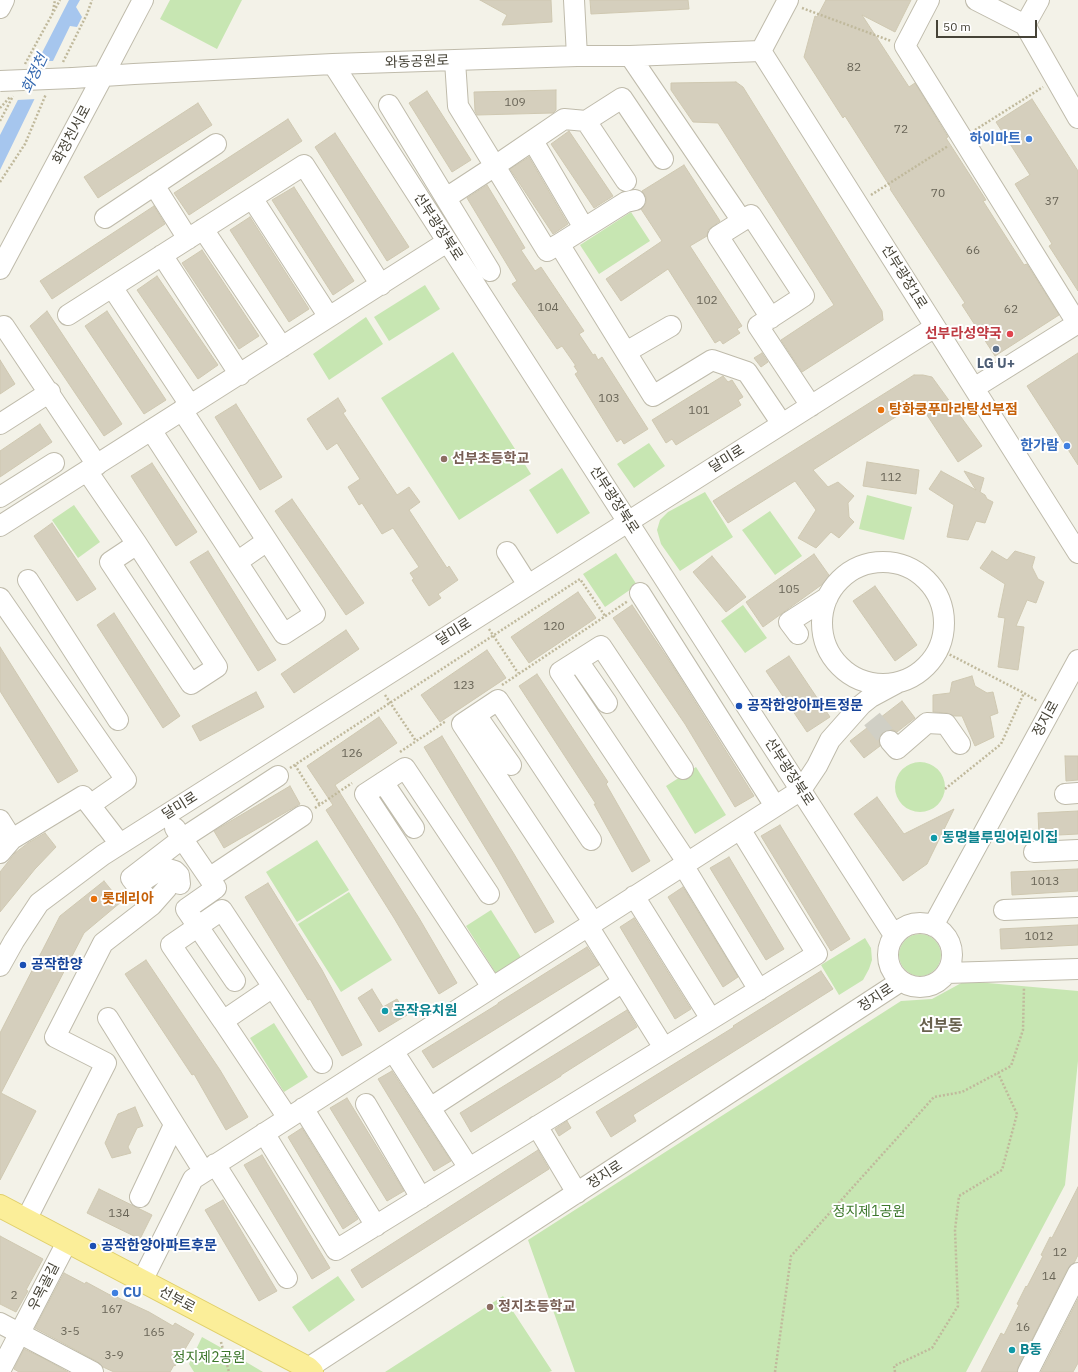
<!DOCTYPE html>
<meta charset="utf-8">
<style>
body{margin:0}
#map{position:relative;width:1078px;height:1372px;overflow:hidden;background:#f3f2e8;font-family:"IBM Plex Sans",sans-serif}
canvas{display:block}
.scale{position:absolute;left:936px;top:20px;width:101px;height:18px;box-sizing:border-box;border:2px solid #464337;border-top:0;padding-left:5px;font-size:12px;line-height:14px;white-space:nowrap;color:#464337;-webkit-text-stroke:3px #fff;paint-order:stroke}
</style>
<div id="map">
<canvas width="1078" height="1372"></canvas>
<div class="scale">50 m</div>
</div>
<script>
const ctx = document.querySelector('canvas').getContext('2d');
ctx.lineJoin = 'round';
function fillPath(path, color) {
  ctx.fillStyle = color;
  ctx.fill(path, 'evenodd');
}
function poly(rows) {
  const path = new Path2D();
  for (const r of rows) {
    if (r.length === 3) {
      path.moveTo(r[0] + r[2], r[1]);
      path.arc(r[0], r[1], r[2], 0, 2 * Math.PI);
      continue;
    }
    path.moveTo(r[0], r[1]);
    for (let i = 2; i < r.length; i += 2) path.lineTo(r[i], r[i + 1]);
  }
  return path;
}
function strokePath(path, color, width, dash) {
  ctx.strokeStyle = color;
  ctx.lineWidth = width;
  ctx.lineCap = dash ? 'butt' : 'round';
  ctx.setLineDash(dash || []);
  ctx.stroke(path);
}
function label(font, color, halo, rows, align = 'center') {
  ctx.font = font + ' "IBM Plex Sans","Noto Sans KR",sans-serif';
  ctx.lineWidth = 4;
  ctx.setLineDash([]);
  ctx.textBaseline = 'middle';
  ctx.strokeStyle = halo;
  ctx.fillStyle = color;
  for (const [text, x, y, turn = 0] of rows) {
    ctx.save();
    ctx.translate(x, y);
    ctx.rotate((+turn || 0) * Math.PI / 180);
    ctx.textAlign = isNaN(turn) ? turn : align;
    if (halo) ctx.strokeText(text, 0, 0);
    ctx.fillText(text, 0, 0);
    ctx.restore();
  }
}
fillPath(poly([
 [170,0,242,0,217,49,160,19],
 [631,212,650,241,599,274,580,245],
 [425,285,440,309,389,341,374,317],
 [366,317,383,344,329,380,313,354],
 [453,352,531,474,459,520,381,398],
 [649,443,665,466,634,488,617,464],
 [562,468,590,513,557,534,529,490],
 [705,492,733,537,680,571,661,544,657,530,660,520,668,512],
 [867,495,912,507,904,540,859,529],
 [74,505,100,542,78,558,52,520],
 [770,511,802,556,775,575,742,530],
 [616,553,637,585,605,607,583,574],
 [743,605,767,638,745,653,721,621],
 [920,787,25],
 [696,767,726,815,695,834,666,786],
 [317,840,349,890,297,922,266,872],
 [349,892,392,960,341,992,298,924],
 [491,910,522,959,497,975,466,926],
 [920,955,21],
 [865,938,871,948,872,960,869,969,863,980,839,995,821,965],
 [965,981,1078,991,1078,1061,1065,1185,966,1372,575,1372,528,1240,901,1001,932,999],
 [274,1023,308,1077,284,1092,250,1038],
 [338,1276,355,1300,309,1332,292,1307],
 [503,1296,552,1371,549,1372,385,1372],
 [202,1337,236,1356,263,1372,194,1372,189,1364]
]), '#c7e6b2');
fillPath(poly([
 [69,0,80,0,76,7,82,17,77,27,70,26,0,170,0,135]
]), '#a6c6ee');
fillPath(poly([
 [36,61,56,61,37,99,17,100]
]), '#f3f2e8');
const building = poly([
 [480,0,551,0,552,22,502,25,507,15,480,0],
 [590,0,688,0,689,9,591,14,590,0],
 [826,0,911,0,895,32,862,15,909,87,915,83,948,137,946,138,986,200,983,201,1024,265,1027,264,1059,315,995,356,962,305,965,303,890,189,891,188,845,116,843,118,804,57,815,16,817,17,826,0],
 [736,82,743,87,882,311,883,320,802,372,781,340,834,305,718,123,693,122,671,90,671,83,736,82],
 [556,90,556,110,553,113,477,115,475,111,474,92,556,90],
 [427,91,471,160,452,172,409,103,427,91],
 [1032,99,1078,171,1078,291,1049,246,1052,244,1015,184,1030,175,996,122,1032,99],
 [198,103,212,125,98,198,84,177,198,103],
 [288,119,302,141,189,215,174,193,288,119],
 [569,131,613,196,594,208,551,144,569,131],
 [335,133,409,247,387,261,315,147,335,133],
 [529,157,568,224,553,234,510,169,529,157],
 [684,165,720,221,708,230,707,236,690,246,742,326,737,329,740,333,723,344,720,340,715,343,668,269,621,301,606,279,662,241,641,209,646,203,646,197,642,191,684,165],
 [487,185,525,248,521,250,535,271,541,267,584,331,579,334,593,355,595,354,598,360,602,357,648,429,624,444,621,439,617,442,575,374,578,372,574,366,576,366,562,346,557,349,512,284,517,281,467,198,487,185],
 [294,187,354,281,333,295,272,200,294,187],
 [154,206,165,224,52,299,40,281,154,206],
 [250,217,309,309,289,322,230,230,250,217],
 [202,250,259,336,239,349,182,263,202,250],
 [157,276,218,365,198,379,137,290,157,276],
 [47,311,122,424,104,436,30,326,47,311],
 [107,311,166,400,144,414,85,326,107,311],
 [762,353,768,362,761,367,754,358,762,353],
 [1078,353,1078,465,1027,386,1078,353],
 [0,360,15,384,0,394,0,360],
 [914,375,923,375,932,377,982,446,958,462,925,412,918,409,908,409,813,470,828,487,838,482,854,496,848,503,849,517,854,522,839,538,831,532,816,548,798,538,816,510,795,481,728,523,713,501,914,375],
 [723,376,728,382,732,380,743,397,738,400,741,405,676,445,672,439,666,443,652,420,723,376],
 [338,398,346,411,343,413,397,495,409,487,420,502,409,510,447,568,449,566,458,580,438,594,441,598,429,606,412,580,414,579,410,573,419,567,393,528,382,534,362,503,359,505,348,487,360,479,337,443,327,450,307,419,338,398],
 [236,404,282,477,260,490,215,417,236,404],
 [40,424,52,442,0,477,0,451,40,424],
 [867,462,919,470,916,494,863,486,867,462],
 [152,463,197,532,176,546,131,476,152,463],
 [941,471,976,490,964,471,984,478,980,492,985,495,987,499,993,502,985,523,976,521,968,540,947,537,954,505,929,489,941,471],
 [292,499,364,603,346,615,275,511,292,499],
 [52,523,96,589,77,601,34,536,52,523],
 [208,551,276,660,258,671,190,562,208,551],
 [992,551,1007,560,1015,551,1035,557,1032,567,1038,579,1044,582,1036,603,1027,600,1016,626,1024,627,1018,670,998,667,1005,618,998,617,1005,584,980,568,992,551],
 [814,554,831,578,763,627,746,602,814,554],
 [712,556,746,597,726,612,693,572,712,556],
 [875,586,917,645,895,661,853,601,875,586],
 [578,592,596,618,529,663,511,637,578,592],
 [632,605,672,665,754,796,735,807,685,724,613,618,632,605],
 [114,613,180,716,163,728,97,625,114,613],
 [346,630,359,649,294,693,281,674,346,630],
 [0,647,78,771,58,783,0,691,0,647],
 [487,650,506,678,440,722,421,695,487,650],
 [789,656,830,717,807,732,766,671,789,656],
 [537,674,608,782,606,784,650,861,632,872,594,804,596,804,519,686,537,674],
 [972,676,975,686,987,693,993,692,998,713,990,716,994,737,975,746,962,716,954,716,947,713,933,712,933,695,950,693,952,682,972,676],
 [256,692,264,707,200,741,192,726,256,692],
 [902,701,915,718,897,732,893,730,888,730,883,732,879,738,880,746,864,758,850,741,902,701],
 [379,717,397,743,335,785,419,918,457,983,439,994,394,918,326,810,333,805,307,766,379,717],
 [442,736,514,854,554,922,535,933,497,867,424,747,442,736],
 [1065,756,1078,756,1078,780,1066,781,1065,756],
 [290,786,300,804,224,848,214,831,290,786],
 [877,797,904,834,954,809,927,864,903,881,854,814,877,797],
 [1078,811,1078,834,1039,836,1038,813,1078,811],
 [780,825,850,939,831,951,761,836,780,825],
 [45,833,56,847,35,869,0,912,0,872,15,853,28,843,45,833],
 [729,857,784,949,766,960,710,868,729,857],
 [1078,869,1078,891,1012,895,1011,872,1078,869],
 [104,881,121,902,84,933,1,1093,36,1111,0,1180,0,1033,60,916,104,881],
 [268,883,322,970,362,1045,342,1056,310,999,308,1000,245,897,268,883],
 [683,887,738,977,723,987,668,897,683,887],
 [634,918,691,1009,675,1019,620,927,634,918],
 [1078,925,1078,945,1001,949,1000,929,1078,925],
 [587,947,599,965,433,1068,422,1051,498,1004,498,1003,587,947],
 [146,960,220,1070,248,1117,226,1130,194,1074,192,1075,125,974,146,960],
 [821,971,833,989,633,1115,636,1121,611,1137,596,1112,734,1027,733,1026,821,971],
 [372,989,383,1007,397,999,407,1015,379,1032,358,998,372,989],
 [627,1010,637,1027,561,1075,561,1076,471,1132,460,1113,627,1010],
 [392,1071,451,1161,434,1171,378,1079,392,1071],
 [347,1098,404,1191,387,1201,330,1108,347,1098],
 [135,1107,143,1126,137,1128,128,1147,131,1153,112,1158,105,1143,118,1114,135,1107],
 [567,1121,571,1128,559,1136,555,1129,567,1121],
 [302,1128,358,1219,343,1229,288,1137,302,1128],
 [538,1150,549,1169,362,1288,351,1270,538,1150],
 [262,1155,330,1268,312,1279,244,1165,262,1155],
 [1078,1187,1078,1255,1074,1263,1068,1268,1018,1367,1017,1372,981,1372,1001,1333,1004,1335,1019,1305,1017,1304,1026,1286,1027,1287,1043,1256,1041,1255,1050,1237,1052,1238,1078,1187],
 [99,1189,152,1215,140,1239,87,1213,99,1189],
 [223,1200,277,1291,259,1301,205,1210,223,1200],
 [0,1236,43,1259,26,1290,28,1291,16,1312,0,1304,0,1236],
 [64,1273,85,1284,86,1282,110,1295,110,1294,149,1312,173,1326,175,1323,194,1334,175,1366,174,1365,170,1372,114,1372,103,1367,98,1362,35,1328,64,1273],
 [1078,1299,1078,1363,1073,1372,1041,1372,1078,1299],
 [24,1349,41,1357,68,1372,19,1372,14,1369,24,1349]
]);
fillPath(building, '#d5cfbd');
strokePath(building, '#cfc8b1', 1);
strokePath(poly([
 [872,719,890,741]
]), '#d0cfc5', 20, [20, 10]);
const minor = poly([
 [574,0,577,56],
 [788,0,761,51,1078,553],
 [929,0,905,46,1077,323],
 [976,0,1025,25,1078,118],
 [0,8,4,0],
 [1025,25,1039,0],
 [630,56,742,221,751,215,804,296,758,326,811,406],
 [455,61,458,106,547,251,559,244,653,396,712,360,747,372,782,424],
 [333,64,894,935],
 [73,78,134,74,333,64,577,56,630,56,761,51],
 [389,105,490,271],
 [533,141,584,228],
 [626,181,586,121,622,98,663,159],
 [154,185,188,239],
 [252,198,329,317],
 [446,198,495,166,564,119,586,121],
 [105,218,216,144],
 [742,221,718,236,771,318],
 [203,229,282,347],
 [559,244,626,202,635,200],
 [162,255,240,375],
 [0,269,103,76,143,0],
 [112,287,190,405],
 [68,315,304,165,381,285],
 [4,326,97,465],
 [626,352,671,326],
 [974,388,1078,323],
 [0,424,50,392],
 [151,430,284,634,315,614,182,410],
 [87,471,137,544,217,667,191,684,110,562,137,544],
 [0,497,54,463],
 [0,526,447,242],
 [507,552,528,585],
 [237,562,267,541],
 [883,623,61],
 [28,580,118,720],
 [640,593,775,806],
 [0,598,126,780,90,805],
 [798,634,789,622,828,597],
 [578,661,607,703],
 [476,715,511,765],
 [890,741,897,749,927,723,946,724,960,744],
 [683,769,601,646,560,672,687,862],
 [383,782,414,828],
 [1065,794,1078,793],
 [0,820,12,839],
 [175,828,216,888,186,909,235,981],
 [591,840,498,700,462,724,593,922],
 [1034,852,1078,850],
 [0,853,12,839,83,796,120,844],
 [683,865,759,990],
 [209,878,302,816],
 [144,880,161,869,165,868,175,871,179,875,180,884],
 [489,894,405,768,365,794,492,987],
 [634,896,711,1019],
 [152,905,167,888],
 [1004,910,1078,907],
 [920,955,32],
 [588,926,664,1048],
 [933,926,1078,660],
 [0,966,14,941,39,903,103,855,935,327],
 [946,973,1078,969],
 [273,987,223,1021,171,945,222,910,273,987,322,1063],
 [108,1018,204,1172],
 [223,1021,288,1118],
 [393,1051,469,1168],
 [366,1104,421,1198],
 [303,1108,376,1226],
 [430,1108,623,982],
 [537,1126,577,1193],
 [264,1133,336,1250,817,954,740,829],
 [215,1164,287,1278],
 [140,1197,174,1125],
 [26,1220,106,1063,55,1037,103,943,152,905,131,878,183,838,278,776],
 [142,1281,193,1179,801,790,817,766,830,740,861,705,871,697,897,683],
 [0,1323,93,1372],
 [308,1368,901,981],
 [0,1371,67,1242],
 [1028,1372,1078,1273]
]);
const major = poly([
 [0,1206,308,1368,312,1372]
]);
strokePath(minor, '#bfbbab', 22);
strokePath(major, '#e0cf69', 24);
strokePath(poly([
 [802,8,891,41],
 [53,11,55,0],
 [63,62,87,14,92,0],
 [25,64,60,0],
 [0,108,10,97],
 [0,121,13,96],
 [975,130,1043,87],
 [0,182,25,144,46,94],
 [871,195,948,146],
 [489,629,518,673],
 [939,649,1024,693,1037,701],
 [502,685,628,601],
 [385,695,416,741],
 [400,752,446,721],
 [295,765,320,805],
 [290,768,580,579,605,616],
 [945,789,1001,744,1024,693],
 [315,808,352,783],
 [221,1342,229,1372],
 [775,1372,791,1256,934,1097,962,1092,1011,1066,1023,1030,1024,987],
 [895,1372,894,1366,932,1348,958,1306,955,1230,959,1196,1002,1170,1017,1114,998,1073]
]), '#c0b99c', 2.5, [2, 2]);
strokePath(minor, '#fff', 20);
strokePath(major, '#fbee99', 22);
const minorBridge = poly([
 [0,81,73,78]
]);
strokePath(minorBridge, '#bfbbab', 22, []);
strokePath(minorBridge, '#fff', 20);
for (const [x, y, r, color] of [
 [1029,139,4,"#3f7fe0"],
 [1010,334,4,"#e0444e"],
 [996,349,4,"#5c6f8a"],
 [881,410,4,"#e8710a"],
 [1067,446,4,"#3f7fe0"],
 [444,459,4,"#8d6e63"],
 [739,706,4,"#1a4fb4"],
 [934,838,4,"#0f9aa8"],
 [94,899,4,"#e8710a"],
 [23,965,4,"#1a4fb4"],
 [385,1011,4,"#0f9aa8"],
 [93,1246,4,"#1a4fb4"],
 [115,1293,4,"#3f7fe0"],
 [490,1307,4,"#8d6e63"],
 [1012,1350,4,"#0f9aa8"]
]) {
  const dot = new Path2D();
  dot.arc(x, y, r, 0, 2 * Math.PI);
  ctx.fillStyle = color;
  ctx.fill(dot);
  strokePath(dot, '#fff', 1.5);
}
label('12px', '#6a6658', null, [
 ["82",854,68],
 ["109",515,103],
 ["72",901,130],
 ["70",938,194],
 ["37",1052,202],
 ["66",973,251],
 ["102",707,301],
 ["104",548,308],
 ["62",1011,310],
 ["103",609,399],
 ["101",699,411],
 ["112",891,478],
 ["105",789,590],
 ["120",554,627],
 ["123",464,686],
 ["126",352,754],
 ["1013",1045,882],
 ["1012",1039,937],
 ["134",119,1214],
 ["12",1060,1253],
 ["14",1049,1277],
 ["2",14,1296],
 ["167",112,1310],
 ["16",1023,1328],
 ["3-5",70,1332],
 ["165",154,1333],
 ["3-9",114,1356]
]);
label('14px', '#464337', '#fff', [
 ["와동공원로",417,62,-2],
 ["화정천서로",72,135,-62],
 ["선부광장북로",438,227,57],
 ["선부광장1로",904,277,58],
 ["달미로",727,459,-32],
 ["선부광장북로",614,500,57],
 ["달미로",454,632,-32],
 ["정지로",1046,719,-61],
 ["선부광장북로",789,772,57],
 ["달미로",180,806,-32],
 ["정지로",876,998,-33],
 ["정지로",605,1175,-33],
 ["우목골길",44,1287,-63],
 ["선부로",177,1300,28]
]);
label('bold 14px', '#366cbe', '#fff', [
 ["하이마트",1021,139],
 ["한가람",1059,446],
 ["CU",123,1293,"left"]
], 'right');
label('bold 14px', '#be3a42', '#fff', [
 ["선부라성약국",1002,334]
], 'right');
label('bold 14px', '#4e5e75', '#fff', [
 ["LG U+",996,364]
]);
label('bold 14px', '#c56008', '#fff', [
 ["탕화쿵푸마라탕선부점",889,410],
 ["롯데리아",102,899]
], 'left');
label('bold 14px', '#785e54', '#fff', [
 ["선부초등학교",452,459],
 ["정지초등학교",498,1307]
], 'left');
label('bold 14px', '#164399', '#fff', [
 ["공작한양아파트정문",747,706],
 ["공작한양",31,965],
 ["공작한양아파트후문",101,1246]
], 'left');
label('bold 14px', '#0d838f', '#fff', [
 ["동명블루밍어린이집",942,838],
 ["공작유치원",393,1011],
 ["B동",1020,1350]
], 'left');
label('14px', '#3c772b', '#fff', [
 ["정지제1공원",869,1212],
 ["정지제2공원",209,1358]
]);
label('italic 15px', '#3368b0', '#fff', [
 ["화정천",35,74,-65]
]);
label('bold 16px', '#69624e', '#fff', [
 ["선부동",941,1026]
]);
</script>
